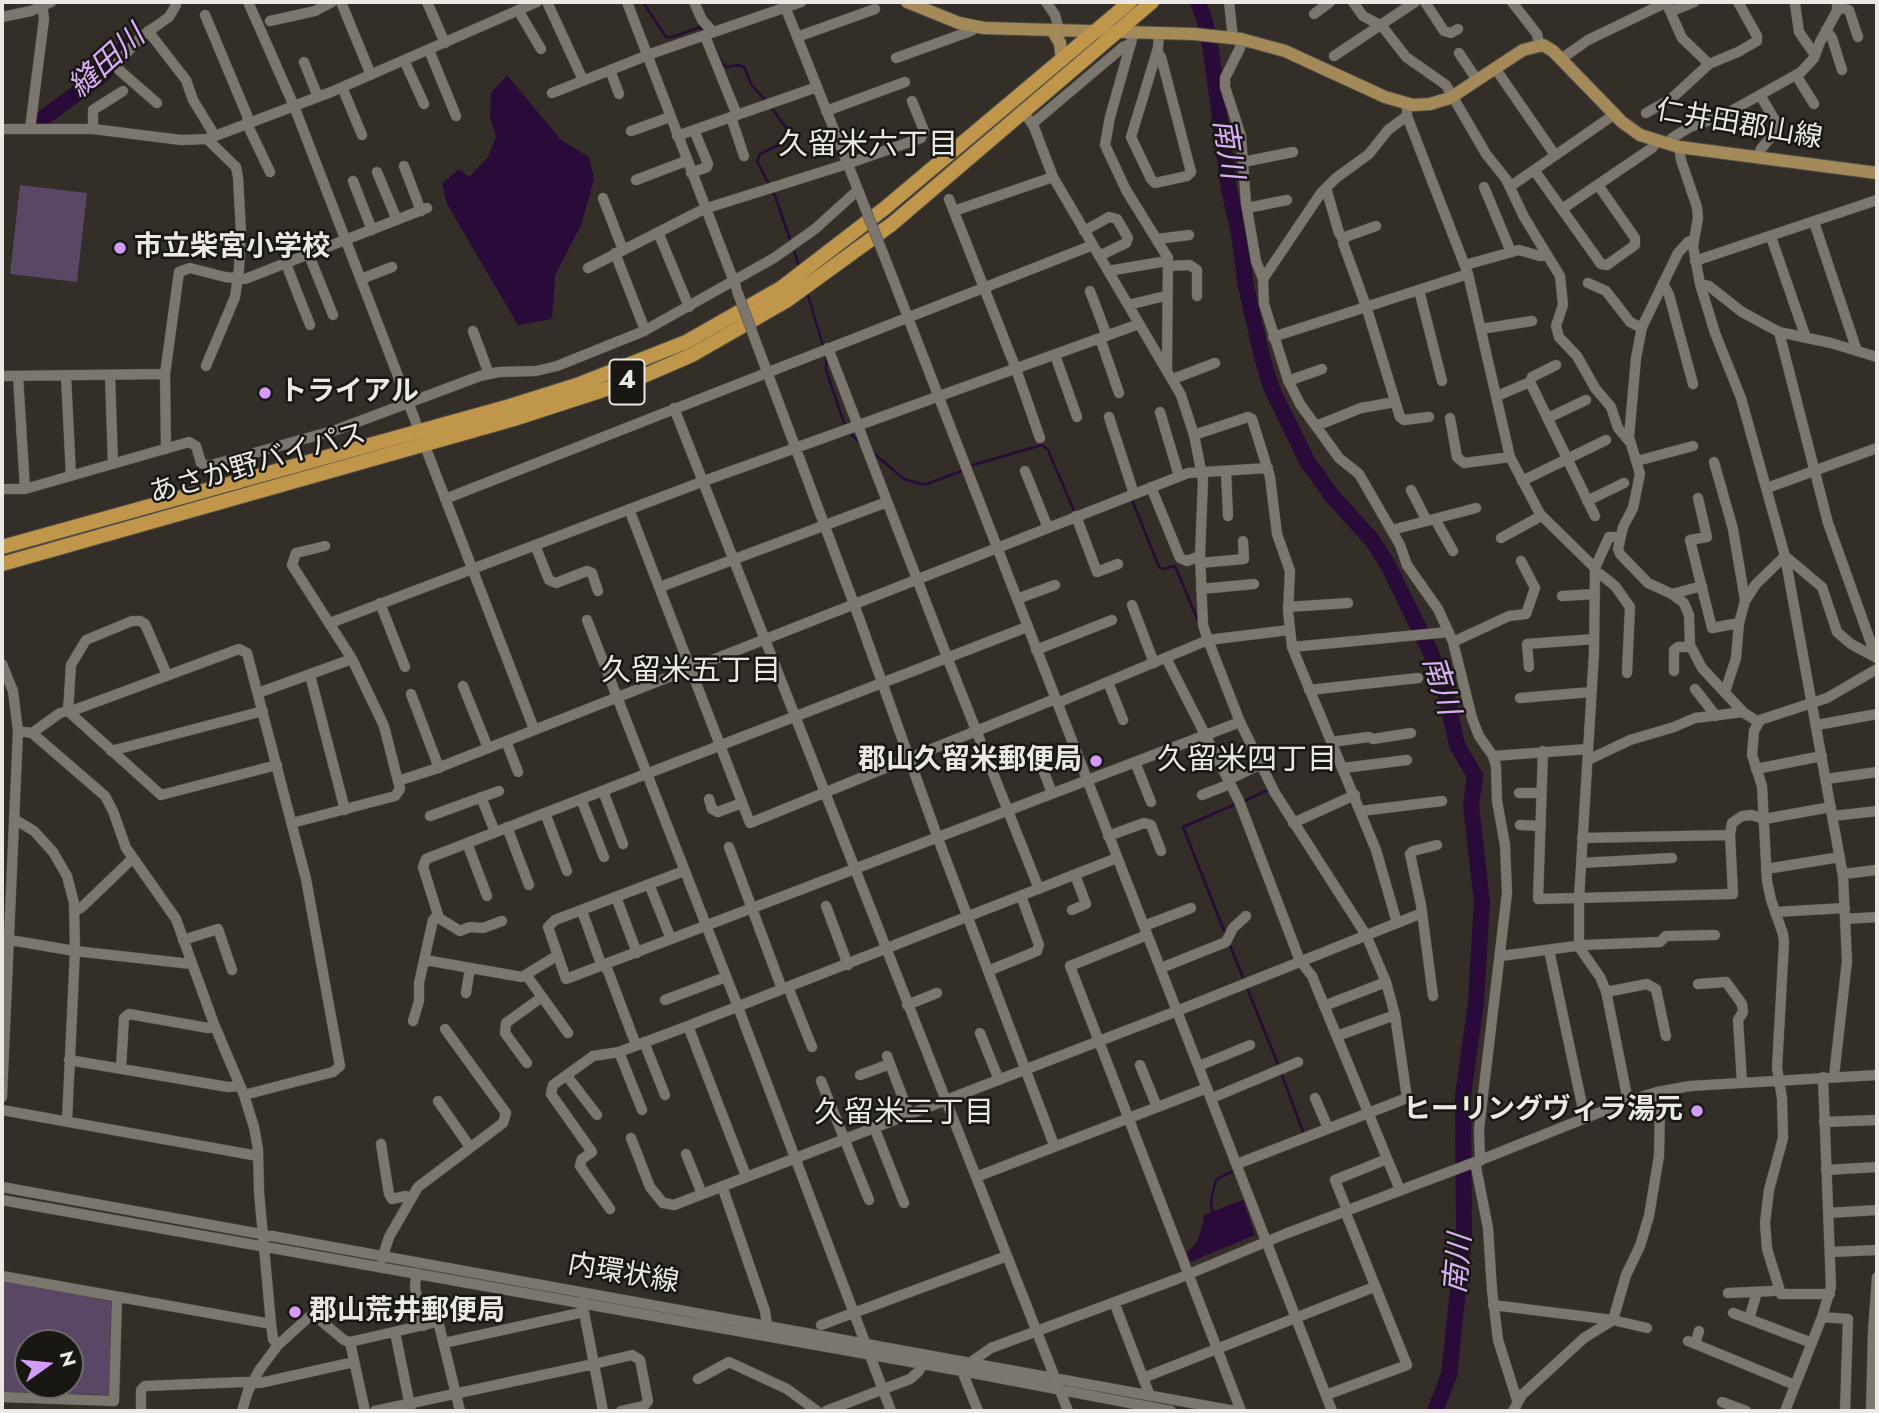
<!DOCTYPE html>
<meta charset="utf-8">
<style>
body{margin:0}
#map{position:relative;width:1879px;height:1413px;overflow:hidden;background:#332e27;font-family:Jost,sans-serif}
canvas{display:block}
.frame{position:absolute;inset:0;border:4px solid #ece9e5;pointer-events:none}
.north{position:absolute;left:14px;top:1329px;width:70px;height:70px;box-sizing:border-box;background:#191713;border:2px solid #6d6b67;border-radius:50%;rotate:75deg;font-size:19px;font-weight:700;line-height:28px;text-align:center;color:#ece9e5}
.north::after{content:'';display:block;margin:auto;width:24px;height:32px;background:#d59bfa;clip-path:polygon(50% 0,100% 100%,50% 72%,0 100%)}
</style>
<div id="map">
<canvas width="1879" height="1413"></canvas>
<div class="frame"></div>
<div class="north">N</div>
</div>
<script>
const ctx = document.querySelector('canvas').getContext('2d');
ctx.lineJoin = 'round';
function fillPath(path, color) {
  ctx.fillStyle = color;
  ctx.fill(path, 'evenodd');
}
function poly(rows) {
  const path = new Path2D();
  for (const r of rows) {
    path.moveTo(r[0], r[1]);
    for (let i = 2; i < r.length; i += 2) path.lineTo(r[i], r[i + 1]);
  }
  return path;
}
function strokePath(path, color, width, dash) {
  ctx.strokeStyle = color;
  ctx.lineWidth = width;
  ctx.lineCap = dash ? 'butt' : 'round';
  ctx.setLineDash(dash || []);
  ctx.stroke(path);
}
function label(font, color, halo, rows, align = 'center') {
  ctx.font = font + ' Jost,"Noto Sans JP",sans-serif';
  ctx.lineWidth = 5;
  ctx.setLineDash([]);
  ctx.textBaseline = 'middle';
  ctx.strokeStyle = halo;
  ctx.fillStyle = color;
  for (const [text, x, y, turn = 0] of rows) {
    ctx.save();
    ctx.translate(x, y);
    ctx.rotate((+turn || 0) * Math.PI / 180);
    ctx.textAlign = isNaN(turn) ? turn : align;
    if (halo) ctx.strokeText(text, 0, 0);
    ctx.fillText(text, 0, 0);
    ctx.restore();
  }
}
fillPath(poly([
 [20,185,87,193,77,282,10,274],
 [2,1280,111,1301,110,1395,2,1392],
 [28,1343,70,1343,70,1385,28,1385]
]), '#594765');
fillPath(poly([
 [507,75,561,140,589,157,594,179,581,225,555,275,552,319,518,325,447,204,442,184,459,169,469,177,488,157,496,137,490,117,491,93],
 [1243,1200,1255,1235,1190,1262,1187,1253,1197,1242,1203,1224,1204,1215]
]), '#290a38');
strokePath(poly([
 [643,2,666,37,672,37,700,27,704,31],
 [709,35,722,63,727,67,739,65,744,67,751,84,771,107,789,132,787,141,760,154,757,161,775,196,791,242],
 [793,248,800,269],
 [807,292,824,349],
 [826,355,826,370,845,426],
 [848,432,861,443],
 [872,452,904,479,921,484,927,484,964,470],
 [969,466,1042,445,1048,450,1075,513],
 [1132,500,1159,567,1163,569,1175,566,1199,623],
 [1242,802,1270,789],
 [1225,933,1183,827,1236,804],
 [1229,943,1279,1067],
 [1281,1073,1304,1134],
 [1212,1213,1211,1199,1216,1180,1236,1169]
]), '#290a38', 2.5);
strokePath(poly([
 [1198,2,1205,22,1211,50,1229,189,1239,234,1246,286,1262,357,1271,387,1307,461,1332,496,1372,540,1388,565,1431,653,1447,699,1457,745,1475,776,1471,806,1482,902,1476,1002,1463,1096,1464,1234,1449,1375,1435,1411],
 [39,121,102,75,127,46]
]), '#290a38', 16);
const minor = poly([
 [341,2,371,75],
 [427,2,445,43],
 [547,2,583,80],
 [627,2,736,287],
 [694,2,702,20,713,32],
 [1046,2,1055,15,1059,30],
 [1229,2,1233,38],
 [1353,2,1363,16,1382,26,1406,57,1446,85,1486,154,1506,179,1524,217,1560,276,1563,305,1556,326,1559,337,1577,356,1595,388,1611,407,1618,428,1629,441],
 [1425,2,1444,31,1451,33,1458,29],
 [1512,2,1537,34,1539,44],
 [1666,2,1682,38,1709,64],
 [249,4,294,106,534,729],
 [784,4,860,195],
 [1795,4,1799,32,1815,55],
 [1837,7,1849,10,1858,37],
 [518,10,541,49],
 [1672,11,1694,2],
 [1314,14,1330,2],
 [205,15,247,115,249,128,270,172],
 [2,17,31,11,51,2],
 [270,21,315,11,332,2],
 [1826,30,1832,38,1842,70],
 [148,31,186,80,193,100,215,136],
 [1134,32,1110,117,1105,145,1126,190,1168,258,1167,368],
 [705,36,737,115],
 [797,37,875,9],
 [1241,39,1240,48,1225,78,1225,87,1241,136,1246,203,1256,261,1263,279,1264,304,1288,380,1300,404,1339,458,1359,474,1400,545,1407,565,1438,609,1453,642,1472,718,1479,736,1493,756,1496,766,1497,801,1505,845,1507,893,1479,1129,1480,1161],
 [429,50,456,116],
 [1157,51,1161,57,1191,172,1187,176,1155,183,1151,179,1131,137,1158,48,1159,33],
 [1459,53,1477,80],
 [1334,56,1415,2],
 [896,58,971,31,977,27],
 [1561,59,1588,40,1667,2],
 [404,60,424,104],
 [304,62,318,97],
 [1495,68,1555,155],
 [610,70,619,94],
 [1796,75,1814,104],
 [342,87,362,135],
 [552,93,656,52,801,2],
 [157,103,119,70,118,62,142,36,169,17,176,5],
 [1407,104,1407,116,1468,274,1510,457,1540,514,1595,568],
 [826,111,905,82],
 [1023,111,1034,127,1053,177,1181,395,1194,435,1203,480,1200,556,1203,625,1208,640,1240,722,1275,793,1366,935,1386,982,1395,1015,1407,1098,1237,1164],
 [1646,113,1671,99,1709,64,1738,52,1757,41,1757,36,1738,2],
 [731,117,744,156],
 [1032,124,1123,47,1131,44],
 [2,129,93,129,181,140,207,139,331,92,537,2],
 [30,129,44,19,42,2],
 [93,129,93,110,123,91],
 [631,131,670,117],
 [677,136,817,87],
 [1669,144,1672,138,1690,127,1724,115,1801,72,1814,58,1820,42,1837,11,1837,2],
 [1679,147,1681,160,1697,207,1698,218,1693,246,1700,284,1715,333,1741,398,1785,556,1843,876,1847,961,1834,1076],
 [1758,157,1761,149,1779,127,1760,95],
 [1243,162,1293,152],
 [404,166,421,211],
 [1534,170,1601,264,1607,265,1635,245,1635,238,1598,185],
 [377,172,397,220],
 [691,173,707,167,708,164,694,130],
 [636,180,686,161],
 [353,181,372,230],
 [1511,186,1615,114],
 [1484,187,1511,252],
 [1326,188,1339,233,1343,239],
 [603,198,623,250],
 [949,199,1016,369,1040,438],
 [1247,208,1287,200],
 [1562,209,1652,148,1657,141],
 [954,211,1053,177],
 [1814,222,1857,351],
 [1376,226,1345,237,1343,243,1367,309,1400,417,1404,420,1429,417],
 [1084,231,1109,217,1117,219,1128,238,1126,243,1099,256],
 [658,232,689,307],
 [1771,237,1806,338],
 [1157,239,1189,235],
 [1693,240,1688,242,1678,253,1642,327,1636,358,1629,437,1640,474,1633,508,1623,527,1618,549,1620,554,1648,583,1672,594,1684,603,1689,615,1690,645,1702,668,1743,712,1758,722],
 [615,253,645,330],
 [309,255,333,315],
 [1695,261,1877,200],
 [286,264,310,325],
 [1465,265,1519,250,1540,256,1547,255],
 [888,266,1332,1411],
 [1168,266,1190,265,1197,270,1197,296],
 [588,268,704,209,847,164,921,138,924,131,912,101],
 [1108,271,1161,262],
 [361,279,392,267],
 [1263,279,1321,193,1336,178,1369,154,1388,130,1407,116],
 [1588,283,1606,291,1630,322,1642,328],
 [1663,283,1669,295,1693,384],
 [1700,284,1709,286,1742,312,1779,332,1831,343,1877,357],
 [1419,290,1442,381],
 [1090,291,1107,336],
 [1128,305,1161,297],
 [1481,329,1532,321],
 [473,331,489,374],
 [1779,332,1828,523,1876,657],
 [1273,337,1468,274],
 [1100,338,1119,393],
 [757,345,854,604,937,836,1054,1145],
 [828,348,947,657,1039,889],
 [1055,355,1077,417],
 [206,366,235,297,239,269,241,233,238,177,236,167,207,139],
 [110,375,113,464],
 [2,376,165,374],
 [18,376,25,489],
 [66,376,71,476],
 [1173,379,1215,363],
 [1288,381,1322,369],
 [1530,382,1595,516],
 [1497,396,1530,382,1532,377,1556,365],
 [674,408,1068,1411],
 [1160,412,1179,476],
 [1109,417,1134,494],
 [1450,418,1457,457,1464,463,1510,457],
 [1548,418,1586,400],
 [1316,426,1361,408,1395,402],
 [1194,435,1248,417,1252,419,1270,477,1277,534,1290,571,1288,611,1292,647,1376,850,1397,923],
 [166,449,165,374,179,272,190,268,225,277,245,279,427,208],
 [1637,461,1693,446],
 [1714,462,1733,529,1745,600],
 [1025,471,1048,528],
 [1226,471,1228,516],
 [1522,481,1606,440],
 [1151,487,1180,558,1187,561,1200,556],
 [1767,488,1877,448],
 [2,489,25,489,189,442,196,446,201,463,208,466,336,430,480,376,499,372,536,371,557,366,644,331,774,258,815,229,858,190],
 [1411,490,1427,521],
 [1698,498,1707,537,1690,540,1712,628,1739,623],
 [445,499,1093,245],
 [1587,501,1624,483],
 [629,509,750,823,1055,699],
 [1076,516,1097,572,1118,564],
 [1435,519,1453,551],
 [1392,530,1476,508],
 [1620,537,1609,537,1595,568,1594,653,1579,899,1579,947,1600,977,1606,991,1628,1101],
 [1501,538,1541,516],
 [535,545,549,580,556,583,587,571,592,573,598,591],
 [1200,563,1244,559,1243,541],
 [1595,573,1600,574,1615,586,1630,607,1627,673],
 [660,587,887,502],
 [1201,589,1254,584],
 [1672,594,1702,586],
 [1562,596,1595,594],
 [1017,599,1055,585],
 [380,603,405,667],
 [1132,605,1154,663],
 [1288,607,1348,603],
 [587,620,738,1007,891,1411],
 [330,623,704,481,1139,324],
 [1453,642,1509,616,1526,614,1535,588,1521,561],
 [1292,647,1449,632],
 [1036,650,1112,620],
 [1166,658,1239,801,1300,961,1312,976,1400,1190],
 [2,664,13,691,18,731,2,1097],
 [1529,667,1527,644,1594,639],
 [1674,671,1674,650,1678,647,1691,647],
 [167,675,145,624,140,621,132,621,86,640,71,665,68,711,161,795,277,765],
 [310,675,345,810],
 [1108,682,1123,720],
 [463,686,488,748],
 [1695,689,1716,716],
 [1309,690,1418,678],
 [1725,692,1736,658,1739,623,1745,601,1756,584,1785,556,1822,587,1837,632,1851,644,1877,658],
 [258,693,352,659],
 [411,694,439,768],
 [1520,698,1591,692],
 [1057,703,1208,640,1289,630],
 [1817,725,1877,714],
 [18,731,32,733,105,796,113,811,126,848,176,919,214,1024,244,1095,254,1127,258,1149,259,1192,271,1324,273,1339,278,1345],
 [32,733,60,713,77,709,239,649,247,653,306,879,340,1066,333,1072,244,1095],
 [506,741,518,772],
 [1331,742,1369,737,1373,739,1411,733],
 [111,751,263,711],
 [1543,751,1538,899,1733,894,1730,835,1582,838],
 [1493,756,1588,749],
 [1588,760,1630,740,1674,727,1695,718,1743,712],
 [1135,762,1151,802],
 [1042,767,1052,793],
 [1343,768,1407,760],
 [1756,769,1822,756],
 [1826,779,1877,772],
 [1228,780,1257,766],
 [398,781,435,769,1188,473,1268,468],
 [603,791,623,844],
 [1519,793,1541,793],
 [1202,795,1230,784],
 [481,797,495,832],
 [581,799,604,857],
 [709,799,712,809,718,812,742,803],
 [1361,811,1442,801],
 [545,813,567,871],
 [430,816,499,791],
 [1833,816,1877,811],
 [14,819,34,831,53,852,67,876,74,903,75,951,67,1121],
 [292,823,395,796,400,789,384,726,352,659,292,565,296,553,325,546],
 [1293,823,1355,795],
 [1520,825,1541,826],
 [507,827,529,885],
 [1730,835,1732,823,1742,816,1752,815,1764,819,1831,807],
 [1108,836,1144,823,1151,825,1161,851],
 [467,843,487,896],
 [729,847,782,989],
 [1581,863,1672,858],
 [1766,869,1840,857],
 [684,871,555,920,548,927,566,979,1240,722],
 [1843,874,1877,870],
 [649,884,671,939],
 [616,897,637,953],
 [826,906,848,965],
 [1072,910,1086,904,1075,875],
 [74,911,81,908,132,859],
 [582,911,600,961,608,971,636,1045],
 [1775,912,1845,908],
 [1845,919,1877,917],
 [502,921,483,928,470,927,460,931,439,918,423,867,426,859,1027,627],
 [1144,926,1191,908],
 [1147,935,1070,966,1241,1411],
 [4,939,75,951,191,964],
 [183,940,218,929,232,970],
 [1549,950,1585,1119],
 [1501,956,1583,945,1660,942,1666,936,1715,935],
 [425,960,522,977,558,955],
 [1161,968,1226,942,1233,928,1246,916],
 [988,971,1037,951,1039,945,1021,896],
 [527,976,568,1033],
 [1698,984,1726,982,1742,1004,1743,1012,1738,1020,1742,1082],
 [788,987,812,1047],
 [1606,992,1647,984,1656,989,1666,1036],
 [466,993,470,968],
 [1433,996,1421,905,1410,854,1413,851,1437,845],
 [665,1000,726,977],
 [907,1005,937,993],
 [1324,1006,1386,982],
 [413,1021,419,1001,419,983,433,920,437,916],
 [688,1026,746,1176],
 [980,1033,999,1080],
 [1337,1036,1395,1015],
 [644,1042,665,1095],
 [619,1052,642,1110],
 [887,1056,909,1114],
 [69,1060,228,1087,240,1086],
 [527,1063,505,1033,506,1023,542,997],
 [1140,1065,1157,1107],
 [1199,1066,1250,1045],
 [121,1068,124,1018,129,1014,208,1028,215,1027],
 [860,1075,890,1064],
 [567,1076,597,1115],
 [821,1081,869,1200],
 [1212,1098,1298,1062],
 [1315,1098,1328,1128],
 [438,1101,470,1147],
 [2,1110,258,1156],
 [1824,1122,1877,1120],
 [874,1127,904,1203],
 [631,1138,650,1187,663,1203,674,1205,1177,1011,1422,913],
 [381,1144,389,1194,392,1199,406,1196,411,1199],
 [686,1154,702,1194],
 [1475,1162,1488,1228,1492,1290,1498,1340,1517,1400],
 [1826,1170,1877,1167],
 [976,1177,1207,1088],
 [722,1186,765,1311,767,1325],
 [2,1187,1235,1411],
 [2,1200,962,1371,1171,1411],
 [610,1209,580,1166,582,1159,592,1152,551,1094,553,1085,593,1056,619,1052,688,1026,1117,858],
 [1347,1210,1335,1180,1387,1159],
 [1828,1213,1877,1210],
 [1830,1252,1877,1250],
 [382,1259,389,1237,418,1187,503,1123,506,1113,445,1029],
 [416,1273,415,1288,423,1326],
 [2,1276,271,1324],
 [1728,1293,1773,1291],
 [1830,1294,1781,1294,1767,1249,1765,1223,1769,1190,1783,1138,1782,1098,1777,1068,1784,943,1783,934,1771,900,1767,881,1762,786,1752,755,1754,731,1760,720,1827,698,1877,669],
 [1114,1302,1150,1396],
 [1493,1305,1613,1320,1647,1328],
 [1733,1313,1812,1343],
 [1822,1317,1848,1319,1845,1411],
 [1749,1319,1757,1292],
 [821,1325,1007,1256],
 [395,1332,411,1411],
 [1688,1341,1795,1385],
 [350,1342,437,1322,439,1325,460,1411],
 [444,1343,584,1312],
 [1695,1344,1699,1331],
 [971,1362,991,1348,1177,1279,1285,1234,1478,1161,1628,1101,1657,1092,1690,1086,1877,1075],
 [962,1371,978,1411],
 [1143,1378,1374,1287],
 [698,1379,729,1362,787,1389,817,1411],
 [1326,1395,1407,1365,1345,1211],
 [2,1397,114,1401,117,1297],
 [1722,1402,1746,1411],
 [141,1411,141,1390,145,1386,244,1382,260,1383,354,1362],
 [242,1411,248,1391,260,1369,278,1345,309,1317,314,1315,344,1340,350,1342,365,1411],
 [375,1411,594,1364,582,1302],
 [603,1411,594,1364,632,1355,640,1360,648,1401,644,1406,621,1411],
 [826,1411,910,1379,918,1372,923,1364],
 [1513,1411,1522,1395,1584,1338,1613,1320,1626,1275,1640,1246,1649,1216,1659,1156,1660,1108,1657,1092],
 [1785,1411,1822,1317,1831,1287,1823,1077],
 [1871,1411,1873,1332,1877,1277]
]);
const major = poly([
 [907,2,959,23,984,28,1194,34,1241,39,1285,51,1385,97,1413,105,1430,104,1450,98,1523,50,1543,45,1553,51,1622,122,1640,135,1679,147,1877,173],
 [1052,30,1060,43,1062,60]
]);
const highway = poly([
 [2,547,510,406,577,385,686,342,781,288,885,208,1130,2],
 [2,564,514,419,634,380,692,355,786,301,892,224,1152,2]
]);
strokePath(minor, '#514d47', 11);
strokePath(major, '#514d47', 14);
strokePath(highway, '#514d47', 16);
strokePath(minor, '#7b766e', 10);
strokePath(major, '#a48959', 12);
strokePath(highway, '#c0964b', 14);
const minorBridge = poly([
 [860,195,888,266],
 [737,291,757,345]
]);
strokePath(minorBridge, '#514d47', 11, []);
strokePath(minorBridge, '#7b766e', 10);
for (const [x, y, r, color] of [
 [120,248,7,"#d59bfa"],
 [265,393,7,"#d59bfa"],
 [1096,761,7,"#d59bfa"],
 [1697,1111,7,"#d59bfa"],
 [295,1312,7,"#d59bfa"]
]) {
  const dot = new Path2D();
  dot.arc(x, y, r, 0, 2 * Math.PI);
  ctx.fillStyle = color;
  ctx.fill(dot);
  strokePath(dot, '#191713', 2.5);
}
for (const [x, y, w] of [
 [627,382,35]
]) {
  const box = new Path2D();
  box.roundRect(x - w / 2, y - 22.5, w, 45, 5);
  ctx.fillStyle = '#191713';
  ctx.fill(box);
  strokePath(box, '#ece9e5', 2);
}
label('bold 26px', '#ece9e5', null, [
 ["4",627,382]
]);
label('28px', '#ece9e5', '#191713', [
 ["仁井田郡山線",1739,126,10],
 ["あさか野バイパス",258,465,-16],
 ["内環状線",623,1275,10]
]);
label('bold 28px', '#ece9e5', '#191713', [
 ["市立柴宮小学校",134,248],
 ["トライアル",279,393],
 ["郡山久留米郵便局",1082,761,"right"],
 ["ヒーリングヴィラ湯元",1683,1111,"right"],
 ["郡山荒井郵便局",309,1312]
], 'left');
label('italic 30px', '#dcadfb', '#191713', [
 ["縫田川",108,63,-42],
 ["南川",1226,149,81],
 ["南川",1439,686,73],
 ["南川",1460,1264,-85]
]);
label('30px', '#ece9e5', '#191713', [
 ["久留米六丁目",868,147],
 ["久留米五丁目",691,673],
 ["久留米四丁目",1247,762],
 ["久留米三丁目",904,1115]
]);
</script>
